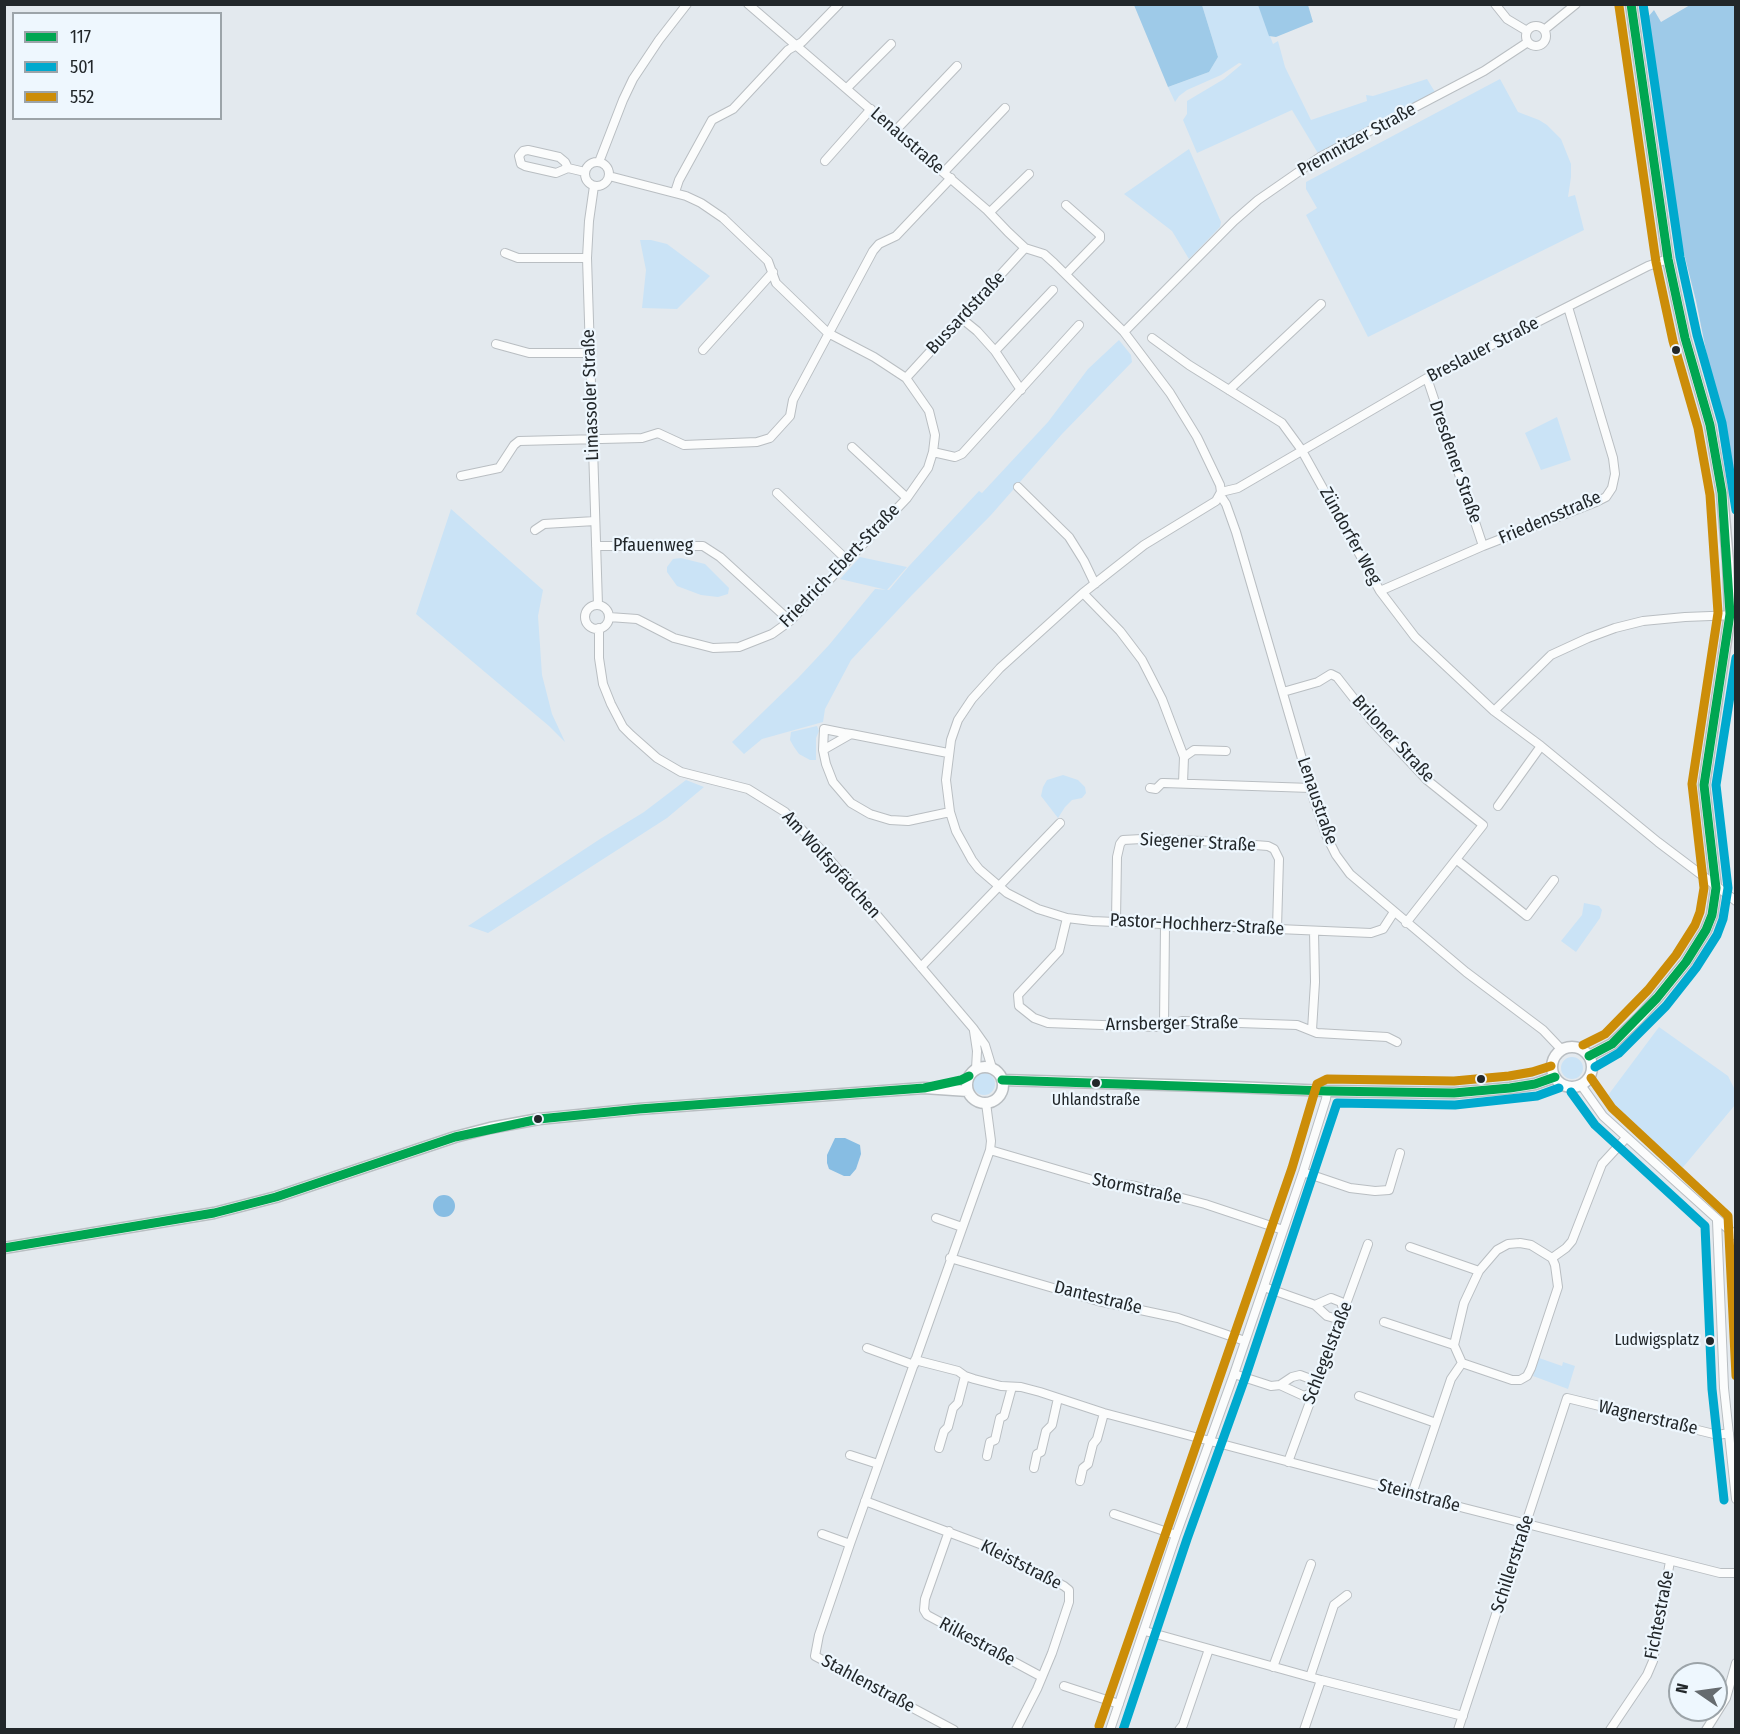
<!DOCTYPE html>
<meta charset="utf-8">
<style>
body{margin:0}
#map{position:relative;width:1740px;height:1734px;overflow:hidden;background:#e3e9ee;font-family:"Fira Sans Condensed",sans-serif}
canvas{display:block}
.frame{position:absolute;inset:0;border:6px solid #22272a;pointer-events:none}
.legend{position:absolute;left:12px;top:12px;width:210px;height:108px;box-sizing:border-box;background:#eef7fe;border:2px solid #9ca4a9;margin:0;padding:8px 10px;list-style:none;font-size:18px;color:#22272a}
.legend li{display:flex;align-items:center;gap:12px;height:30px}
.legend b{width:30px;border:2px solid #9ca4a9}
.north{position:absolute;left:1668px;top:1662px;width:60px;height:60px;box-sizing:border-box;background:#eef7fe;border:2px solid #9ca4a9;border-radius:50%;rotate:283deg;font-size:16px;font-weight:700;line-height:24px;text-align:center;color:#22272a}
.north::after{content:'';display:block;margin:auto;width:21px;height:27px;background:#666b6f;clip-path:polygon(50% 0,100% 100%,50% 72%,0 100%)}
</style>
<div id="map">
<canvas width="1740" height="1734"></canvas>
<div class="frame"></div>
<ul class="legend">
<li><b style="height:8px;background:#00a651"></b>117</li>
<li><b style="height:8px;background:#00a9ce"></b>501</li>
<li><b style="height:8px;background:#cc8d08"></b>552</li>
</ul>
<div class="north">N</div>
</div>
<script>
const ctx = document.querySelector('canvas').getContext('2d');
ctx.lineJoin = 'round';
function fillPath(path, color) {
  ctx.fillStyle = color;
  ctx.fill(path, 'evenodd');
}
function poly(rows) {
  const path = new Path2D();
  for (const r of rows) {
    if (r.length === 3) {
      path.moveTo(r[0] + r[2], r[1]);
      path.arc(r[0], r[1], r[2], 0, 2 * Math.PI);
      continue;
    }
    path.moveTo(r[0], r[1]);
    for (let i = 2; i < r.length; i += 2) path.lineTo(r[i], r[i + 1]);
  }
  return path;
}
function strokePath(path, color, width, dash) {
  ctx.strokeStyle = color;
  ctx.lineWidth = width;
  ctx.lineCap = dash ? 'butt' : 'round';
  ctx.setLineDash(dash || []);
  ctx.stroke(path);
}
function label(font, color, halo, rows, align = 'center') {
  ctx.font = font + ' "Fira Sans Condensed",sans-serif';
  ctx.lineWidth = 4.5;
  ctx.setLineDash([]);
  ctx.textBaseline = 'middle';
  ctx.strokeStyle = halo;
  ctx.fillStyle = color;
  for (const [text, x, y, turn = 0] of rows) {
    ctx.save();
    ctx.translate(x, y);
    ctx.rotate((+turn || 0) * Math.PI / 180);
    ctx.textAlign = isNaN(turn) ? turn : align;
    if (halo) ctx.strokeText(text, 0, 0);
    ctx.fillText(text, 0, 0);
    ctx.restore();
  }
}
fillPath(poly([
 [1258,4,1273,44,1278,41,1285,67,1311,120,1367,101,1366,95,1373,96,1427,79,1435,92,1319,155,1292,110,1197,153,1183,120,1187,114,1187,101,1224,79,1242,64,1239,63,1221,75,1187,90,1179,96,1175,102,1168,87,1209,72,1218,57,1202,5],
 [1500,79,1518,112,1539,120,1547,125,1561,139,1571,164,1571,177,1568,197,1575,195,1584,230,1368,337,1306,215,1317,208,1306,189,1306,182],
 [1189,149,1221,222,1220,227,1189,259,1172,231,1124,194],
 [640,240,651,240,667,244,710,276,677,309,642,308,646,270],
 [1119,340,1131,355,1132,362,1062,434,991,515,912,595,851,660,825,709,823,722,762,739,744,754,732,742,798,678,829,645,875,589,889,590,909,566,979,491,982,493,1048,422,1088,369],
 [1557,417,1571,460,1541,470,1525,433],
 [451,509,543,590,538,616,542,675,552,714,565,742,549,726,416,614],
 [860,557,907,567,887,590,840,579],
 [681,558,705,564,729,588,728,594,718,597,701,595,677,586,667,572,667,567,673,559],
 [817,726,819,731,816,738,816,760,810,760,799,754,794,747,790,740,791,732],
 [1063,775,1078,780,1085,787,1086,793,1082,798,1072,800,1065,807,1058,818,1041,796,1043,787,1047,780],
 [686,780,704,787,667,818,488,933,468,926,600,839,644,812],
 [1584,903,1599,906,1602,910,1600,918,1576,952,1561,941,1582,915],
 [1659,1027,1728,1076,1735,1090,1735,1105,1679,1172,1603,1102],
 [1572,1068,11],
 [984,1084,11],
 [1539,1358,1562,1366,1563,1362,1575,1366,1568,1389,1533,1376]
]), '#cae3f6');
fillPath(poly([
 [1134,5,1202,5,1218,57,1209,72,1168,87],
 [1258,5,1308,5,1313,22,1276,37,1269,36],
 [1690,5,1735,5,1735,494,1696,301,1668,190,1648,17,1654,10,1661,22]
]), '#9ecae8');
fillPath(poly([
 [835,1138,845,1138,860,1145,861,1154,856,1169,850,1176,844,1176,829,1169,827,1163,827,1155],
 [444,1206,11]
]), '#87bde3');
const minor = poly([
 [748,4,987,210,1008,232,1025,248,1044,254,1054,263,1124,332,1170,393,1197,437,1220,485,1221,492,1216,501,1144,545,1083,593,1000,668,972,699,958,720,951,740,946,780,950,812,956,831,972,860,979,869,1007,893,1038,909,1067,918,1092,921,1371,933,1383,929,1394,912],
 [1495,4,1507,19,1527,31],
 [1536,36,10],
 [1544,30,1576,4],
 [847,88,891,44],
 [896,130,957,66],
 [825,161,871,109],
 [597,174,12],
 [599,162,623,100,633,79,659,40,687,4],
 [568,168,556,173,525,166,521,164,519,156,523,151,528,150,559,157,565,162,568,168,585,172],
 [944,172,1005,108],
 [594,186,589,221,587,258,598,605],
 [675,192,679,180,712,120,733,109,788,50,802,42,839,4],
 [1066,205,1100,235,1100,239,1096,243,1066,274],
 [990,212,1029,174],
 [505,253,518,258,587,258],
 [961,318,977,331,995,351,1021,390],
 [1124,332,1234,221,1258,200,1320,157,1484,71,1528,42],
 [1152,338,1189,365,1282,423,1301,449,1380,591,1415,637,1494,711,1541,746,1658,842,1736,901],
 [496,344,529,353,590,353],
 [703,350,773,272],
 [995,351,1053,290],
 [906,378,1025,248],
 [1427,378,1483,546],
 [1229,390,1321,304],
 [852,447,907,498],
 [933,452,955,457,962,454,1079,325],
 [461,476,499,468,514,445,519,441,642,438,658,433,684,445,757,442,770,438,790,416,793,400,873,251,879,244,896,236,951,178],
 [1018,487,1069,537,1084,561,1095,584],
 [1221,492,1238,488,1427,378,1648,266,1668,259],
 [777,493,847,560],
 [1220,495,1226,504,1236,532,1314,800,1326,835,1336,855,1350,874,1466,972,1543,1030,1562,1050],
 [535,530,544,524,595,521],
 [596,546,703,546,720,557,790,621],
 [1380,591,1483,546,1596,502,1606,497,1612,488,1615,474,1613,458,1568,307],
 [1083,593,1120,631,1142,660,1162,699,1184,757],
 [597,617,12],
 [609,617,637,619,674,638,713,648,739,647,772,634,790,621,907,498,928,468,933,452,935,435,929,411,906,378,874,357,828,333,776,283,768,261,723,218,701,203,686,196,609,176],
 [599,628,599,658,603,684,611,704,623,727,631,735,657,758,681,772,748,789,785,812,825,854,973,1028,985,1045,992,1068],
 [1283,692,1318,682,1331,674,1337,677,1370,719,1427,780,1483,825,1406,923],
 [1494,711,1551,655,1588,638,1615,628,1643,621,1685,617,1736,615],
 [824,729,844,733,851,734,823,750,824,729],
 [851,734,948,753],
 [823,750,826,764,833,782,851,803,870,814,890,820,908,821,950,812],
 [1183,783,1184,757,1194,750,1226,751],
 [1150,788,1156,789,1162,783,1164,783,1311,788],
 [1498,806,1541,746],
 [1457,860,1527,916,1554,880],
 [1067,918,1059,951,1018,995,1019,1006,1034,1018,1048,1023,1156,1027,1182,1021,1297,1025,1317,1033,1387,1037,1397,1042],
 [1116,921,1117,857,1120,844,1123,840,1142,839,1202,841,1268,846,1274,849,1279,859,1277,928],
 [921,967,1060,823],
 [1164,1025,1165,924],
 [1312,1030,1315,982,1314,931],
 [974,1031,977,1051,976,1069],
 [1581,1085,1603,1116,1736,1236],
 [990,1150,1096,1181,1136,1186,1205,1204,1283,1230],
 [1303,1172,1350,1188,1375,1191,1389,1190,1400,1153],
 [936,1218,962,1227],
 [1717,1221,1724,1388,1736,1499],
 [1520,1243,1531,1245,1552,1258,1555,1265,1558,1287,1531,1368,1527,1376,1520,1380,1512,1380,1462,1363,1454,1345,1464,1303,1479,1271,1497,1250,1508,1244,1520,1243],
 [1410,1247,1479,1271],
 [950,1258,1098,1301,1178,1318,1245,1341],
 [1552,1258,1566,1248,1572,1241,1602,1164,1626,1138],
 [1264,1287,1315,1305,1327,1316,1334,1318,1344,1312,1341,1302,1331,1298,1315,1305],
 [1384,1322,1454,1345],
 [867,1348,914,1365],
 [915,1360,958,1371,965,1376,974,1379,1001,1386,1021,1387,1040,1392,1104,1413,1464,1508,1720,1573,1736,1573],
 [1234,1374,1271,1386,1280,1385,1304,1396,1314,1392,1311,1381,1308,1378,1300,1375,1292,1377,1280,1385],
 [1359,1396,1436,1423],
 [939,1448,944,1431,948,1427,953,1408,958,1403,965,1376],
 [850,1455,878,1464],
 [987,1456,990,1442,995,1440,1000,1418,1004,1416,1012,1387],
 [1288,1462,1368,1244],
 [1034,1468,1037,1454,1041,1452,1046,1431,1052,1425,1058,1398],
 [1080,1481,1083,1468,1088,1464,1093,1444,1097,1439,1104,1413],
 [1412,1494,1451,1379,1462,1363],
 [865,1501,988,1547,1064,1586,1069,1590,1069,1602,1052,1653,1037,1689,1016,1730],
 [1114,1514,1176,1535],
 [949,1531,925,1599,924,1610,927,1615,1042,1677],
 [822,1534,850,1544],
 [1145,1631,1321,1680,1463,1716],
 [1273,1667,1311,1564],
 [1310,1677,1334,1605,1347,1595],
 [1064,1686,1119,1704],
 [954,1730,815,1656,819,1635,850,1544,990,1150,991,1141,986,1103],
 [1110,1730,1176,1535,1234,1374,1303,1172,1326,1099,1327,1091],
 [1179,1730,1183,1725,1209,1649],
 [1304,1730,1321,1680],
 [1458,1730,1567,1398,1718,1435,1729,1433],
 [1610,1730,1647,1675,1653,1661,1670,1561],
 [1706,1730,1726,1698,1736,1663]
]);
const tertiary = poly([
 [1572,1067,20],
 [1589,1056,1612,1044,1638,1019,1657,998,1686,962,1706,930,1712,915,1716,888,1704,785,1730,614,1728,562,1722,493,1710,425,1685,338,1668,259,1631,4],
 [985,1085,18],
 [1002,1080,1235,1087,1327,1091,1454,1093,1510,1088,1535,1084,1555,1077],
 [4,1248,214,1213,276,1197,455,1137,490,1128,539,1119,639,1109,924,1088,968,1091]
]);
strokePath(minor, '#b9bec2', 10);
strokePath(tertiary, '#b9bec2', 13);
strokePath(minor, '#fbfcfc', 8);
strokePath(tertiary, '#fbfcfc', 10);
strokePath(poly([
 [1589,1056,1612,1044,1657,998,1686,962,1706,930,1712,915,1716,888,1704,785,1730,614,1722,493,1710,425,1685,338,1668,259,1631,4],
 [1002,1080,1327,1091,1454,1093,1510,1088,1535,1084,1555,1077],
 [4,1248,214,1213,276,1197,455,1137,539,1119,639,1109,924,1088,961,1080,969,1076]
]), '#00a651', 9);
strokePath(poly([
 [1643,4,1680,257,1697,335,1722,423,1736,510],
 [1595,1067,1619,1053,1666,1006,1696,968,1717,935,1723,919,1728,888,1716,785,1736,658],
 [1571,1092,1595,1125,1705,1226,1712,1389,1724,1500],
 [1123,1730,1187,1539,1245,1378,1337,1103,1455,1105,1537,1096,1559,1088]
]), '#00a9ce', 9);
strokePath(poly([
 [1583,1045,1605,1034,1648,990,1676,955,1695,925,1700,912,1704,888,1692,784,1718,613,1710,495,1698,428,1673,341,1656,262,1619,6],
 [1591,1078,1612,1108,1728,1216,1736,1376],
 [1099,1726,1292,1168,1317,1084,1327,1079,1454,1081,1509,1076,1532,1072,1551,1066]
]), '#cc8d08', 9);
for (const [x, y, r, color] of [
 [1676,350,5,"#22272a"],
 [1481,1079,5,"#22272a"],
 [1096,1083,5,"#22272a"],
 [538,1119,5,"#22272a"],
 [1710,1341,5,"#22272a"]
]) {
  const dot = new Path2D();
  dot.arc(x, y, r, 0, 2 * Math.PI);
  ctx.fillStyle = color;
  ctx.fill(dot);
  strokePath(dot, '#eef7fe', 2);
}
label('16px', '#22272a', '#eef7fe', [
 ["Uhlandstraße",1096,1101],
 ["Ludwigsplatz",1699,1341,"right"]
]);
label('18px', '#22272a', '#eef7fe', [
 ["Premnitzer Straße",1357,140,-29],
 ["Lenaustraße",907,141,41],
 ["Bussardstraße",966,313,-47],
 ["Breslauer Straße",1483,350,-27],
 ["Limassoler Straße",591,395,-92],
 ["Dresdener Straße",1455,462,71],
 ["Friedensstraße",1550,518,-23],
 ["Zündorfer Weg",1350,536,61],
 ["Pfauenweg",653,546],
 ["Friedrich-Ebert-Straße",840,566,-46],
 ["Briloner Straße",1393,739,47],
 ["Lenaustraße",1317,801,71],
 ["Siegener Straße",1198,843,3],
 ["Am Wolfspfädchen",831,865,48],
 ["Pastor-Hochherz-Straße",1197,925,3],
 ["Arnsberger Straße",1172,1024,-1],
 ["Stormstraße",1137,1189,12],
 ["Dantestraße",1098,1298,14],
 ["Schlegelstraße",1328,1353,-69],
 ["Wagnerstraße",1648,1418,13],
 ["Steinstraße",1419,1496,15],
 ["Schillerstraße",1513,1564,-72],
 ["Kleiststraße",1021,1565,27],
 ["Fichtestraße",1660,1615,-79],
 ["Rilkestraße",977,1642,28],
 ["Stahlenstraße",868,1684,28]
]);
</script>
